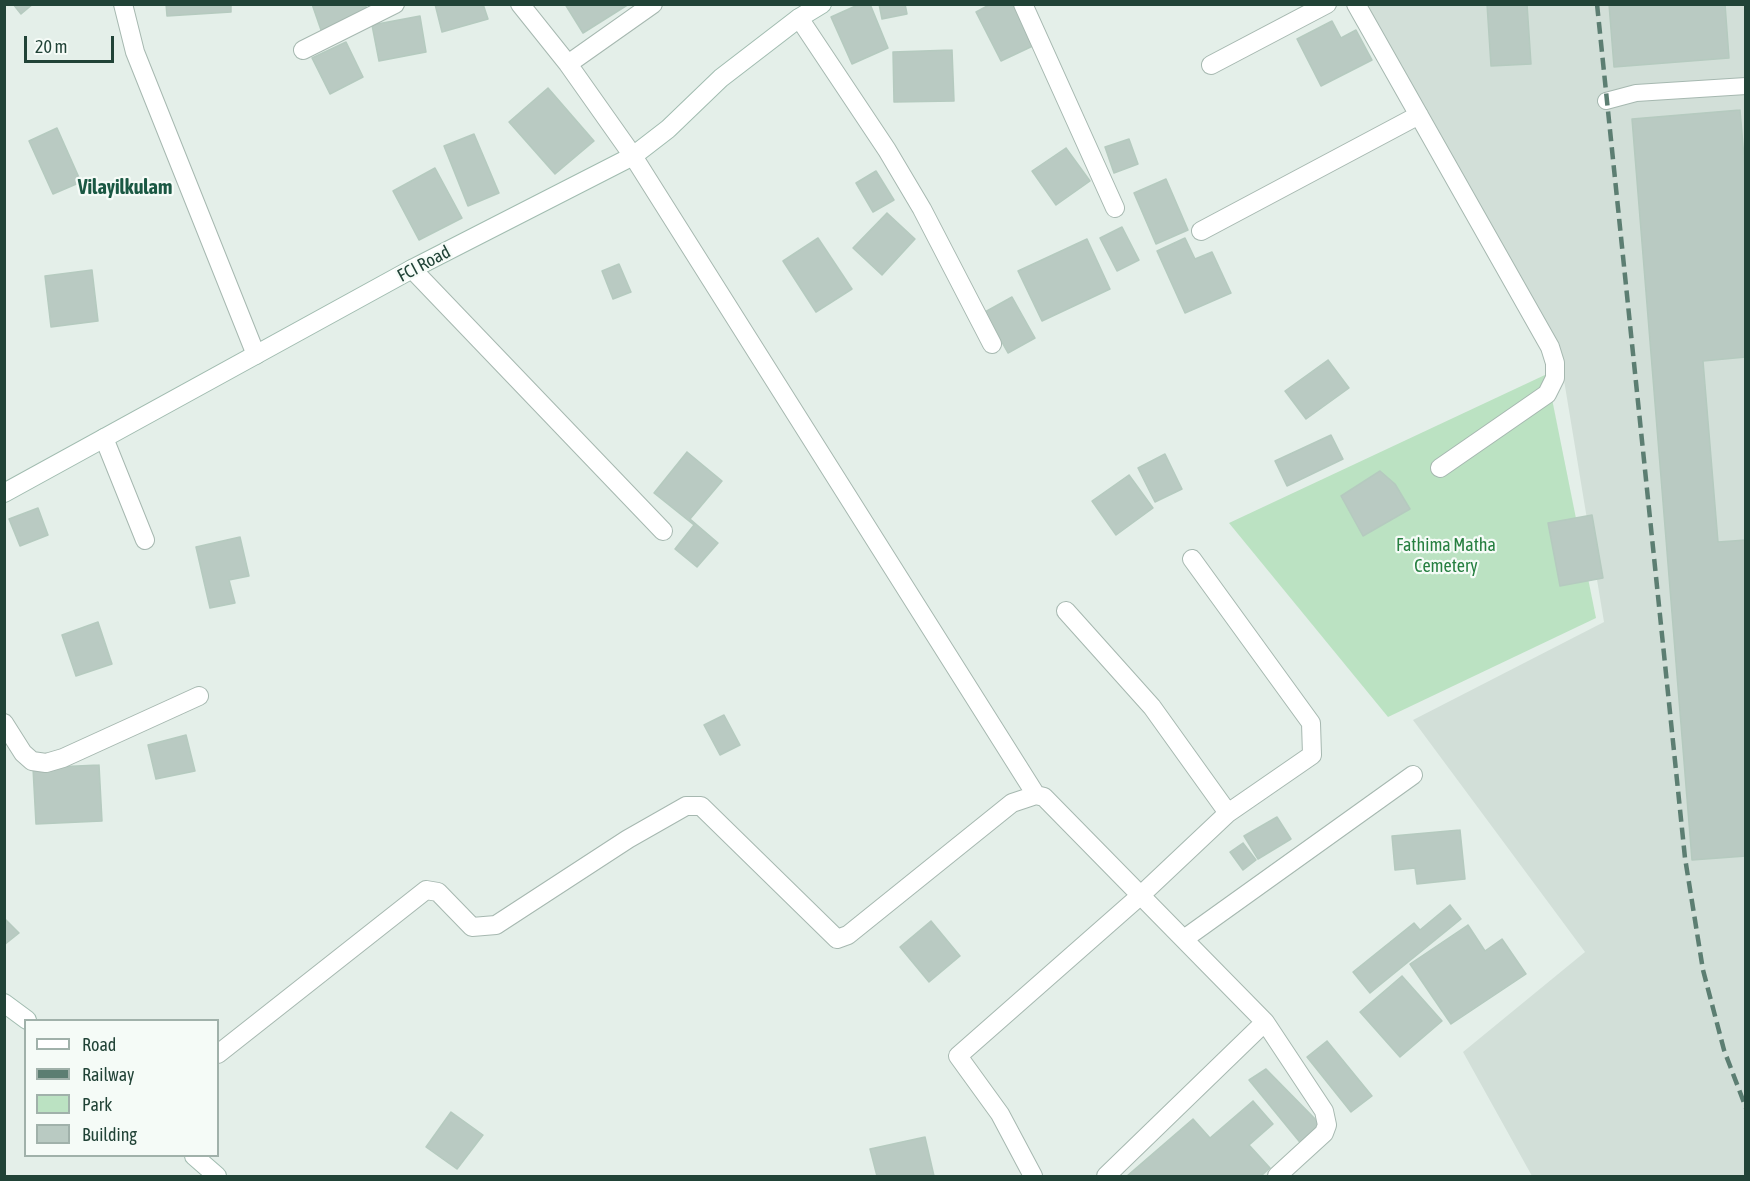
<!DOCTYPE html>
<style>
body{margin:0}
#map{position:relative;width:1750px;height:1181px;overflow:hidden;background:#e4efe9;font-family:"Asap Condensed",sans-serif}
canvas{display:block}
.frame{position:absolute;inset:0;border:6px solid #214337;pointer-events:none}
.legend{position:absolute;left:24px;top:1019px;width:195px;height:138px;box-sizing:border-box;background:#f5fbf7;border:2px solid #a0b1aa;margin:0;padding:8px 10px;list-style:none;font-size:18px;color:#214337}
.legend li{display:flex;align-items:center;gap:12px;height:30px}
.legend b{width:30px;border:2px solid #a0b1aa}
.scale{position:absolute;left:24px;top:36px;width:90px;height:27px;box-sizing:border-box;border:3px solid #214337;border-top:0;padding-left:8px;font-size:18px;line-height:21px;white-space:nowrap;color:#214337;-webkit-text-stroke:4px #f5fbf7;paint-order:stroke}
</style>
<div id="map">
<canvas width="1750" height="1181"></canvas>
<div class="frame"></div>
<ul class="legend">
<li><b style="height:8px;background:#fff"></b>Road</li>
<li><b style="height:8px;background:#5c7e72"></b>Railway</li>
<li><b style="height:16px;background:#bbe2c2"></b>Park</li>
<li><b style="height:16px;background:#b9cac2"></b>Building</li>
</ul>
<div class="scale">20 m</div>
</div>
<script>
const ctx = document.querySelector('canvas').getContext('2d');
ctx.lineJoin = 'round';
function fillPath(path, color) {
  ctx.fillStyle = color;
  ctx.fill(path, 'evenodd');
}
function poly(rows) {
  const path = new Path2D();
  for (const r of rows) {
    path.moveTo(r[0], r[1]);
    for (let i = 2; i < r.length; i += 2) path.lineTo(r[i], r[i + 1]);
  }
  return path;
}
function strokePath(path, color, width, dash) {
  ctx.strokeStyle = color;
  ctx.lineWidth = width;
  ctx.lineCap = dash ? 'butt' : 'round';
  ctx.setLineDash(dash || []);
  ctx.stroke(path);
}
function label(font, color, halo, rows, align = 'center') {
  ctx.font = font + ' "Asap Condensed",sans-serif';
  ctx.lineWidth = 4.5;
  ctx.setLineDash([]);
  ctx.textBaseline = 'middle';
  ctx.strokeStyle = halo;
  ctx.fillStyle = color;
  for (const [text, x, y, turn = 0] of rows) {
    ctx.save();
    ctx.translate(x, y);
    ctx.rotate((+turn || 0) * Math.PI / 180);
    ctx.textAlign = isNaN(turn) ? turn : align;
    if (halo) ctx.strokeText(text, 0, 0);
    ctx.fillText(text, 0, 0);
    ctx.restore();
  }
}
fillPath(poly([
 [1367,5,1745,5,1745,1176,1532,1176,1463,1052,1585,952,1413,720,1604,622,1562,368]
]), '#d2dfd8');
fillPath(poly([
 [1547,374,1596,618,1388,717,1229,523]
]), '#bbe2c2');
const building = poly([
 [13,4,33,4,21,14,13,4],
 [166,4,231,4,231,12,167,16,166,4],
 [312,4,365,4,368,12,321,30,312,4],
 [435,4,483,4,488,19,442,32,435,4],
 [565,4,629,4,583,33,565,4],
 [860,4,870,4,888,48,852,64,831,17,860,4],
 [879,4,905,4,907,14,882,19,879,4],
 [991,4,1017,4,1037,44,1001,61,976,12,991,4],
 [1487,4,1527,4,1531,64,1491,66,1487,4],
 [1609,4,1725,4,1729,58,1614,67,1609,4],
 [420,16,426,52,379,61,372,25,420,16],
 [1332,21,1341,38,1356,30,1372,60,1321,86,1297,39,1332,21],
 [346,42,363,77,330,94,312,58,346,42],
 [952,50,954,101,894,102,893,52,952,50],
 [548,88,594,141,555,174,509,122,548,88],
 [1740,110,1746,181,1746,357,1703,361,1718,542,1746,540,1746,856,1692,860,1632,119,1740,110],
 [57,128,81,182,53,194,29,141,57,128],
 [474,134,499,193,468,206,444,146,474,134],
 [1129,139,1138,164,1114,173,1105,147,1129,139],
 [1066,148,1090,181,1056,205,1032,171,1066,148],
 [435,168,462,218,419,240,393,191,435,168],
 [876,171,894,200,873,212,856,183,876,171],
 [1166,179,1188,230,1156,244,1134,193,1166,179],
 [887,213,915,239,882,275,853,248,887,213],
 [1122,227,1139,260,1117,271,1100,238,1122,227],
 [818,238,852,289,816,312,783,261,818,238],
 [1185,238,1195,259,1212,252,1231,293,1185,313,1157,251,1185,238],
 [1087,239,1110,289,1042,321,1018,271,1087,239],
 [619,264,631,292,613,299,602,271,619,264],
 [92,270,98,321,51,327,45,276,92,270],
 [1012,297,1035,338,1008,353,985,312,1012,297],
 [1328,360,1349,388,1306,419,1285,391,1328,360],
 [1331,435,1343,459,1287,486,1275,461,1331,435],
 [687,452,722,481,690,519,718,543,697,567,675,549,694,525,654,493,687,452],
 [1165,454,1182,489,1155,502,1138,468,1165,454],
 [1380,471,1395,484,1410,509,1363,536,1341,496,1380,471],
 [1129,475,1153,508,1116,535,1092,501,1129,475],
 [38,508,48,535,20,546,9,519,38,508],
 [1592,515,1603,578,1560,586,1548,523,1592,515],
 [240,537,249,576,229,580,235,603,210,608,196,547,240,537],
 [98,622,112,664,76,676,62,635,98,622],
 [724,715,740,745,720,755,704,725,724,715],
 [186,735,195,771,156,779,148,745,186,735],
 [99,765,102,821,36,824,33,768,99,765],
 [1277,817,1291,839,1258,859,1244,836,1277,817],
 [1460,830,1465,879,1417,884,1415,868,1395,870,1392,836,1460,830],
 [1243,843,1256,860,1243,870,1230,852,1243,843],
 [1450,905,1461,919,1370,993,1353,972,1414,923,1420,930,1450,905],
 [4,918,19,933,4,945,4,918],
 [931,921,960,956,929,982,900,947,931,921],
 [1468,925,1485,951,1502,939,1526,974,1451,1024,1410,964,1468,925],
 [1402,976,1442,1021,1400,1057,1360,1012,1402,976],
 [1327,1041,1372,1096,1351,1112,1307,1057,1327,1041],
 [1266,1069,1323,1127,1303,1146,1249,1080,1266,1069],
 [1253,1101,1273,1124,1249,1145,1270,1168,1261,1176,1127,1176,1193,1119,1210,1138,1253,1101],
 [451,1112,483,1135,457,1169,426,1147,451,1112],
 [925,1137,934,1176,877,1176,870,1149,925,1137]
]);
fillPath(building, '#b9cac2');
strokePath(building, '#b5cabf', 1.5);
const lane = poly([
 [1606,101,1636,93,1746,86]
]);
const street = poly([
 [123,4,135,52,256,355],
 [520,4,568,64,633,156,1036,795],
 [1023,4,1115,208],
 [1356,4,1550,347,1555,363,1555,378,1547,394,1440,468],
 [799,18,887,150,922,209,992,344],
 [303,50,395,4],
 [568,64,653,4],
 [1211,65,1327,4],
 [1201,231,1419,115],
 [412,269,663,531],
 [104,438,145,540],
 [1066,611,1152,707,1228,813],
 [4,723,23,753,32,761,46,763,63,758,199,696],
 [1184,939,1413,775],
 [218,1054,426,890,438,892,472,927,496,925,628,839,686,806,701,806,837,939,848,935,1012,803,1036,795,1044,797,1265,1022,1324,1111,1327,1125,1324,1133,1277,1176],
 [1033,1176,1000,1114,958,1056,1141,895,1228,813,1312,755,1311,723,1192,559],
 [1106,1176,1265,1022]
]);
const secondary = poly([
 [4,493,412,269,633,156,668,129,721,78,799,18,822,4],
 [4,1003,27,1020],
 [194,1156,217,1176]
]);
strokePath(lane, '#a6b8b0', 18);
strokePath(street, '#a6b8b0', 20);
strokePath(secondary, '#a1bcb0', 20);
strokePath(lane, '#fff', 16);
strokePath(street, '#fff', 18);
strokePath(secondary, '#fff', 18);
strokePath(poly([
 [1597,4,1685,858,1703,970,1724,1050,1746,1108]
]), '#5c7e72', 4.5, [12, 6]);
label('18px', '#214337', '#f5fbf7', [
 ["FCI Road",424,264,-28]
]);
label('18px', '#267f40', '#f5fbf7', [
 ["Fathima Matha",1446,545],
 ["Cemetery",1446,566]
]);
label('bold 20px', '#1a5843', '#f5fbf7', [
 ["Vilayilkulam",125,188]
]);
</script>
